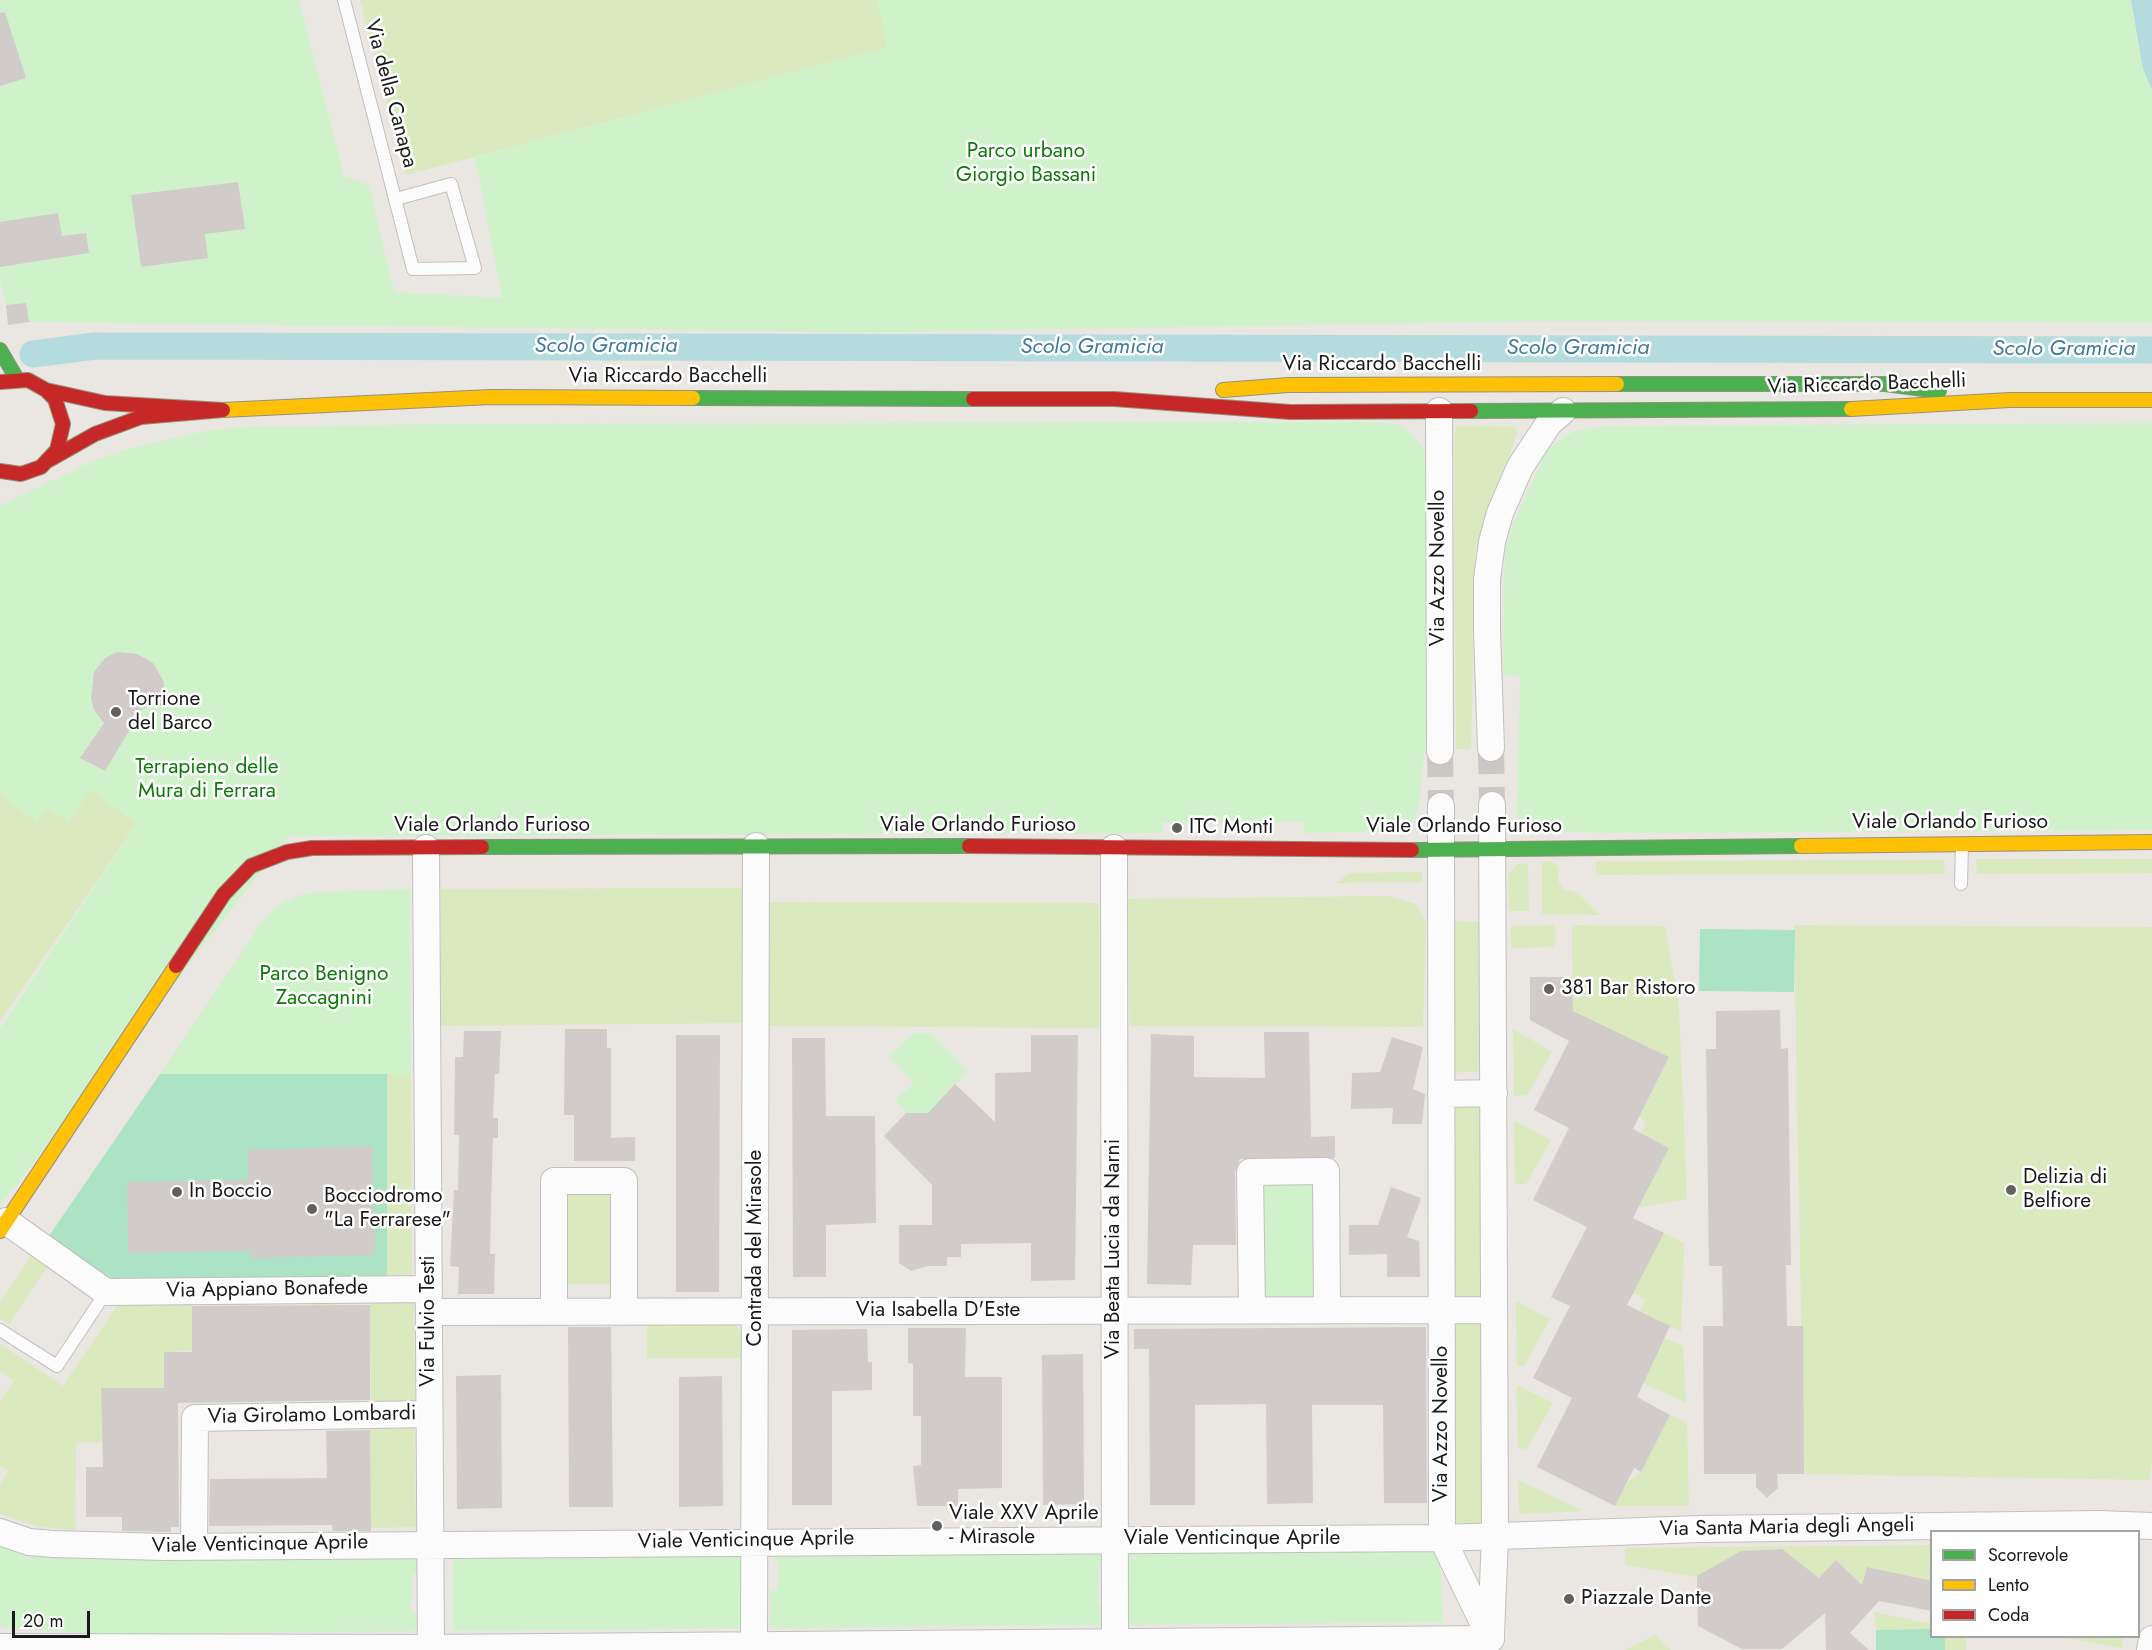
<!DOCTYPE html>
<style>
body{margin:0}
#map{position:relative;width:2152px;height:1650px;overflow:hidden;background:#eae6e2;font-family:Jost,sans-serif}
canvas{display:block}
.legend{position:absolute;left:1930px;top:1530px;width:210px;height:108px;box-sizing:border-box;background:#fff;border:2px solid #a3a3a3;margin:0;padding:8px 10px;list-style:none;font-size:18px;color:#1a1a1a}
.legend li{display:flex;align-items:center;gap:12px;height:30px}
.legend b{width:30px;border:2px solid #a3a3a3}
.scale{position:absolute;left:12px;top:1611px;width:78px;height:27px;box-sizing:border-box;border:3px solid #1a1a1a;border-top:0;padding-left:8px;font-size:18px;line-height:21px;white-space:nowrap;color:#1a1a1a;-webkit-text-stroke:4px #fff;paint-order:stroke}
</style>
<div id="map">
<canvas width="2152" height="1650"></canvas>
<ul class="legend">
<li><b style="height:8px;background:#4caf50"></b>Scorrevole</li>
<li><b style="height:8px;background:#ffc107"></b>Lento</li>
<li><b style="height:8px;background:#c62828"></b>Coda</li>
</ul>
<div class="scale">20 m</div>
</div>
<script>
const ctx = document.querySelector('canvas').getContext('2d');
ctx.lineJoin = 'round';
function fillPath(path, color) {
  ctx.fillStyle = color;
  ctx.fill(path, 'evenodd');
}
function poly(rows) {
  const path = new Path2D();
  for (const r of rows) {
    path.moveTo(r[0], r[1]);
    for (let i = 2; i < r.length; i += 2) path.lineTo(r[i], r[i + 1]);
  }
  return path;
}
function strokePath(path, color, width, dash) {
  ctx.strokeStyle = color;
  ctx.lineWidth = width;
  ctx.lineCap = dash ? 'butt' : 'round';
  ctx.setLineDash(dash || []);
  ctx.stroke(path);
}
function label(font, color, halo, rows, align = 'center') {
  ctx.font = font + ' Jost,sans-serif';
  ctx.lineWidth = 5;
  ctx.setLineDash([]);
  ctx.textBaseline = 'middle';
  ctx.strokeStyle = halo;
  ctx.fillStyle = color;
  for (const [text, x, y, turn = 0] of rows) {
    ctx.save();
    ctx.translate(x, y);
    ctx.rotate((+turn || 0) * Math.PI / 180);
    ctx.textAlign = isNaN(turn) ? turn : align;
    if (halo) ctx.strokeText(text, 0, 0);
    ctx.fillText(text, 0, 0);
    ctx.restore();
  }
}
fillPath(poly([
 [360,0,877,0,888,47,406,175],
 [1457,426,1516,427,1517,434,1475,550,1471,749,1456,749,1454,438],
 [90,790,137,823,0,1021,0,794,36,821,47,808],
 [1976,859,2152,859,2152,873,1977,874],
 [1944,860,1945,874,1596,875,1596,861],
 [1552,861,1558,867,1559,883,1563,889,1578,893,1600,915,1542,914,1542,862],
 [1518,864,1528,864,1529,911,1509,911,1508,875],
 [1422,872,1422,882,1336,883,1350,873],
 [744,888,744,1023,441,1026,441,889],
 [1388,896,1416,904,1426,922,1423,1027,1130,1026,1128,899],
 [769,902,1099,903,1099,1028,768,1026],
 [1451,921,1479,922,1479,1072,1450,1072],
 [1555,925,1555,947,1511,948,1511,926],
 [1572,925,1665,926,1679,1008,1687,1199,1639,1207,1669,1148,1641,1133,1647,1122,1639,1117,1669,1057,1573,1011],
 [1794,925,2152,927,2152,1462,2149,1480,1804,1474],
 [1513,1029,1552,1052,1527,1095,1514,1096],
 [249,1074,411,1075,412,1279,387,1279],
 [1450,1107,1480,1107,1481,1297,1452,1298],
 [1514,1121,1551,1140,1526,1184,1515,1184],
 [568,1193,613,1193,613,1284,568,1284],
 [1664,1233,1684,1243,1681,1332,1640,1311,1645,1300,1633,1293],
 [31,1256,47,1267,9,1324,0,1318,0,1302],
 [121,1300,192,1301,192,1325,235,1325,236,1300,248,1300,248,1325,309,1323,309,1300,338,1300,338,1319,358,1320,370,1319,370,1300,414,1300,415,1401,371,1401,370,1342,164,1352,164,1387,150,1392,150,1388,101,1388,102,1442,76,1443,75,1530,40,1527,0,1514,0,1485,8,1471,0,1466,0,1401,14,1381,0,1371,0,1344,63,1386],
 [1516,1301,1550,1319,1524,1366,1517,1366],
 [723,1319,736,1326,742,1332,742,1358,647,1358,647,1320],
 [1450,1324,1482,1324,1483,1526,1452,1527],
 [1664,1338,1683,1346,1686,1403,1643,1383],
 [1517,1385,1553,1403,1527,1449,1518,1448],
 [1670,1415,1687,1422,1689,1506,1615,1506,1626,1484,1641,1472],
 [414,1428,416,1527,371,1528,370,1429],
 [1518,1480,1583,1511,1519,1514],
 [1931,1545,1931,1581,1867,1567,1864,1579,1867,1582,1863,1586,1837,1560,1816,1581,1782,1549,1741,1551,1697,1577,1625,1565,1625,1548],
 [1874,1612,1931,1624,1931,1629,1876,1630],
 [1655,1635,1671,1650,1625,1650],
 [1945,1637,1966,1637,1966,1650,1945,1650],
 [2061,1637,2124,1636,2124,1637,2121,1648]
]), '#dbe9be');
fillPath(poly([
 [0,0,299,0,344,176,369,185,394,292,502,298,475,157,887,47,877,0,2131,0,2143,69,2152,90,2152,323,1551,321,878,332,29,322,26,303,6,305,0,280],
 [1379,422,1397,424,1408,430,1424,449,1426,463,1430,698,1419,804,1414,818,1402,831,1304,833,1304,822,1162,822,1163,833,289,836,0,1205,0,1029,137,823,90,790,69,823,47,808,36,821,0,794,0,506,90,462,124,450,209,430,250,427,453,424],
 [2152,423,2152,830,1606,833,1530,830,1520,824,1517,815,1520,676,1503,675,1505,551,1514,522,1547,449,1574,431,1610,426],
 [410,889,411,1075,160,1074,264,919,279,904,299,895,319,892],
 [915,1033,929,1033,968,1071,922,1119,916,1113,906,1113,895,1100,914,1083,889,1056],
 [1315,1183,1317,1296,1264,1297,1263,1184],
 [0,1545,28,1555,86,1559,420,1556,420,1574,412,1574,411,1612,419,1613,419,1631,96,1634,0,1627],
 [1440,1549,1443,1622,1126,1625,1127,1551],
 [1103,1551,1103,1565,1099,1565,1098,1604,1102,1605,1102,1625,770,1628,770,1590,778,1589,778,1560,771,1559,771,1553],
 [745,1553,745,1628,453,1631,453,1555]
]), '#d0f2cb');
fillPath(poly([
 [1700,929,1795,930,1794,992,1699,991],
 [160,1074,387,1074,387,1279,108,1279,49,1236],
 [1931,1629,1932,1636,1945,1637,1945,1650,1876,1650,1876,1630]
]), '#abe3c4');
fillPath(poly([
 [2131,0,2152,0,2152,90,2143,69]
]), '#b4dbde');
strokePath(poly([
 [33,354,95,346,2152,350]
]), '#b4dbde', 27);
fillPath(poly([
 [5,12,26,78,0,86,0,13],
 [238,182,245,229,205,234,208,258,141,267,131,195],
 [58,213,62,236,86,233,89,253,0,267,0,222],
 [26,303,29,322,8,325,6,305],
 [117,652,137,654,153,663,163,680,168,705,143,708,105,771,80,758,104,723,94,710,91,698,94,672,105,658],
 [1530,977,1572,977,1573,1011,1669,1057,1633,1129,1669,1148,1633,1218,1664,1233,1627,1305,1670,1326,1637,1397,1670,1415,1641,1472,1634,1468,1615,1506,1537,1467,1572,1398,1533,1378,1570,1306,1551,1297,1587,1227,1533,1200,1569,1128,1534,1110,1569,1041,1530,1020],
 [1780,1010,1781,1049,1788,1048,1791,1265,1786,1265,1787,1326,1803,1326,1804,1474,1777,1474,1778,1488,1767,1498,1756,1487,1756,1474,1704,1474,1703,1326,1723,1326,1722,1266,1709,1266,1706,1049,1716,1049,1716,1011],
 [565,1029,607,1029,607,1048,611,1048,611,1138,635,1137,635,1161,574,1161,574,1115,564,1115],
 [464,1031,501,1031,499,1074,495,1074,493,1118,498,1118,498,1138,493,1138,491,1204,490,1254,495,1254,494,1294,458,1294,459,1267,450,1266,454,1190,458,1190,459,1135,454,1135,455,1057,463,1057],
 [1264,1032,1309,1032,1311,1137,1335,1136,1335,1158,1240,1159,1235,1172,1236,1245,1193,1245,1191,1285,1147,1284,1151,1034,1194,1036,1194,1077,1265,1078],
 [676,1035,720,1035,719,1292,676,1292],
 [1031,1035,1078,1035,1075,1280,1031,1281,1031,1243,961,1244,961,1257,947,1257,947,1266,927,1266,911,1271,899,1263,899,1225,932,1225,932,1185,884,1136,906,1113,928,1113,955,1084,995,1122,995,1073,1031,1072],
 [1392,1037,1423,1047,1413,1089,1425,1094,1422,1124,1392,1124,1393,1108,1351,1109,1352,1073,1380,1072],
 [792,1038,825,1038,826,1116,875,1116,876,1223,826,1225,826,1277,793,1277],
 [372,1146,375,1255,251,1258,250,1251,128,1253,127,1182,248,1180,248,1150],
 [1391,1187,1421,1198,1407,1237,1419,1241,1420,1277,1387,1277,1387,1254,1349,1255,1349,1225,1378,1225],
 [370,1305,370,1400,178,1403,179,1527,171,1527,171,1532,122,1531,122,1517,86,1517,86,1467,103,1467,101,1388,164,1388,164,1352,192,1352,192,1306],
 [568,1327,611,1327,613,1507,569,1507],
 [1426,1327,1427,1503,1384,1503,1383,1405,1312,1405,1313,1503,1267,1504,1266,1404,1195,1405,1195,1505,1150,1505,1149,1349,1134,1349,1134,1329],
 [908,1328,966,1328,965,1377,1002,1377,1002,1488,958,1489,958,1506,917,1506,913,1466,921,1465,921,1416,913,1416,913,1364,908,1363],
 [867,1329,868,1362,872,1362,872,1390,832,1391,832,1505,792,1505,792,1330],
 [1083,1354,1084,1504,1043,1505,1042,1355],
 [501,1375,502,1508,457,1509,456,1376],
 [722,1376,723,1506,679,1507,679,1377],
 [370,1430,371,1531,333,1531,332,1525,209,1526,210,1479,327,1478,326,1431],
 [1782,1549,1819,1578,1836,1560,1862,1585,1867,1567,1932,1581,1932,1611,1879,1601,1850,1633,1869,1650,1826,1650,1825,1613,1782,1649,1742,1649,1698,1626,1697,1576,1741,1551]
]), '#d1ccc9');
strokePath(poly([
 [1491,748,1492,805],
 [1440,751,1441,806]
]), '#cbc7c4', 26, [26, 13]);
const lane = poly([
 [344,0,413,269,475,268,451,184,396,199],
 [1961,884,1962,846],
 [0,1330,57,1366,106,1292]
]);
const street = poly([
 [1439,411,1440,751],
 [1491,748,1487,631,1487,579,1492,542,1500,513,1520,467,1549,423,1563,411],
 [1441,806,1442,1538,1491,1639],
 [426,848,431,1650],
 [1114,848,1115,1650],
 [1441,1094,1494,1093],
 [6,1221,106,1292,429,1289],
 [1252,1310,1250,1172,1326,1171,1327,1310],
 [554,1311,554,1181,624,1181,624,1311],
 [429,1312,1494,1310],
 [0,1532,29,1542,53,1544,165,1547,1442,1538,1700,1529,2099,1524,2152,1526],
 [194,1546,195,1418,429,1414],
 [1491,1635,1495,1536,1492,805],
 [0,1647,431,1648,1491,1639],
 [754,1650,756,846],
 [2150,1650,2152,1639]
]);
const fast = poly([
 [0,350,17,379],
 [1617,384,1885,384,1939,391],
 [693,398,973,399],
 [1471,411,1851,409],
 [482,847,969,846],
 [1412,850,1801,846]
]);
const slow = poly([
 [1223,390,1288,385,1617,384],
 [1851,409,2010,400,2152,400],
 [223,410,491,397,693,398],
 [1801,846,2152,842],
 [0,1231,176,966]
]);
const jam = poly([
 [0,382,28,380,46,390,55,399,63,424,57,450,41,467,21,474,0,471],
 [46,390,105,403,223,410,141,417,95,434,49,460],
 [973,399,1114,399,1290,412,1471,411],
 [969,846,1412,850],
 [176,966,224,894,251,866,287,852,312,848,482,847]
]);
strokePath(lane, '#c2c0be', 14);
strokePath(street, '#c2c0be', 28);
strokePath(fast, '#94927a', 16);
strokePath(slow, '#94927a', 16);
strokePath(jam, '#94927a', 16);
strokePath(lane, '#fcfbfb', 12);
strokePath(street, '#fcfbfb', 26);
strokePath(fast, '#4caf50', 14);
strokePath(slow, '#ffc107', 14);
strokePath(jam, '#c62828', 14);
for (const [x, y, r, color] of [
 [116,712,6,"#636160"],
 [1177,828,6,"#636160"],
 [1549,989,6,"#636160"],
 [2011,1190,6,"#636160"],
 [177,1192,6,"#636160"],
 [312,1209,6,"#636160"],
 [937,1526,6,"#636160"],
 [1569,1599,6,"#636160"]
]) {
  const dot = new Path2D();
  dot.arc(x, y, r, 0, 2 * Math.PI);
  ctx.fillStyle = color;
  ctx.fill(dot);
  strokePath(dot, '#fff', 2);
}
label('21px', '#1a1a1a', '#fff', [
 ["Via della Canapa",390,94,75],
 ["Via Riccardo Bacchelli",1382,365],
 ["Via Riccardo Bacchelli",668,377],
 ["Via Riccardo Bacchelli",1867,385,-2],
 ["Via Azzo Novello",1439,568,-90],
 ["Viale Orlando Furioso",1950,823],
 ["Viale Orlando Furioso",492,826],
 ["Viale Orlando Furioso",978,826],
 ["Viale Orlando Furioso",1464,827],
 ["Contrada del Mirasole",756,1248,-90],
 ["Via Beata Lucia da Narni",1114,1249,-90],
 ["Via Appiano Bonafede",267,1290,-1],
 ["Via Isabella D'Este",938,1311],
 ["Via Fulvio Testi",429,1321,-90],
 ["Via Girolamo Lombardi",312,1416,-1],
 ["Via Azzo Novello",1442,1424,-90],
 ["Via Santa Maria degli Angeli",1787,1528,-1],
 ["Viale Venticinque Aprile",1232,1539],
 ["Viale Venticinque Aprile",746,1541,-1],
 ["Viale Venticinque Aprile",260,1545,-1]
]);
label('21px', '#0b7b06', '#fff', [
 ["Parco urbano",1026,152],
 ["Giorgio Bassani",1026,176],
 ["Terrapieno delle",207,768],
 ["Mura di Ferrara",207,792],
 ["Parco Benigno",324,975],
 ["Zaccagnini",324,999]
]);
label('21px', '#1a1a1a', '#fff', [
 ["Torrione",128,700],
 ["del Barco",128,724],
 ["ITC Monti",1189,828],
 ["381 Bar Ristoro",1561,989],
 ["Delizia di",2023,1178],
 ["Belfiore",2023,1202],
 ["In Boccio",189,1192],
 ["Bocciodromo",324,1197],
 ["\"La Ferrarese\"",324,1221],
 ["Viale XXV Aprile",949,1514],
 ["- Mirasole",949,1538],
 ["Piazzale Dante",1581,1599]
], 'left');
label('italic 22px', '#3f799d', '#fff', [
 ["Scolo Gramicia",606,347],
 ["Scolo Gramicia",1092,348],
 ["Scolo Gramicia",1578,349],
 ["Scolo Gramicia",2064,350]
]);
</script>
